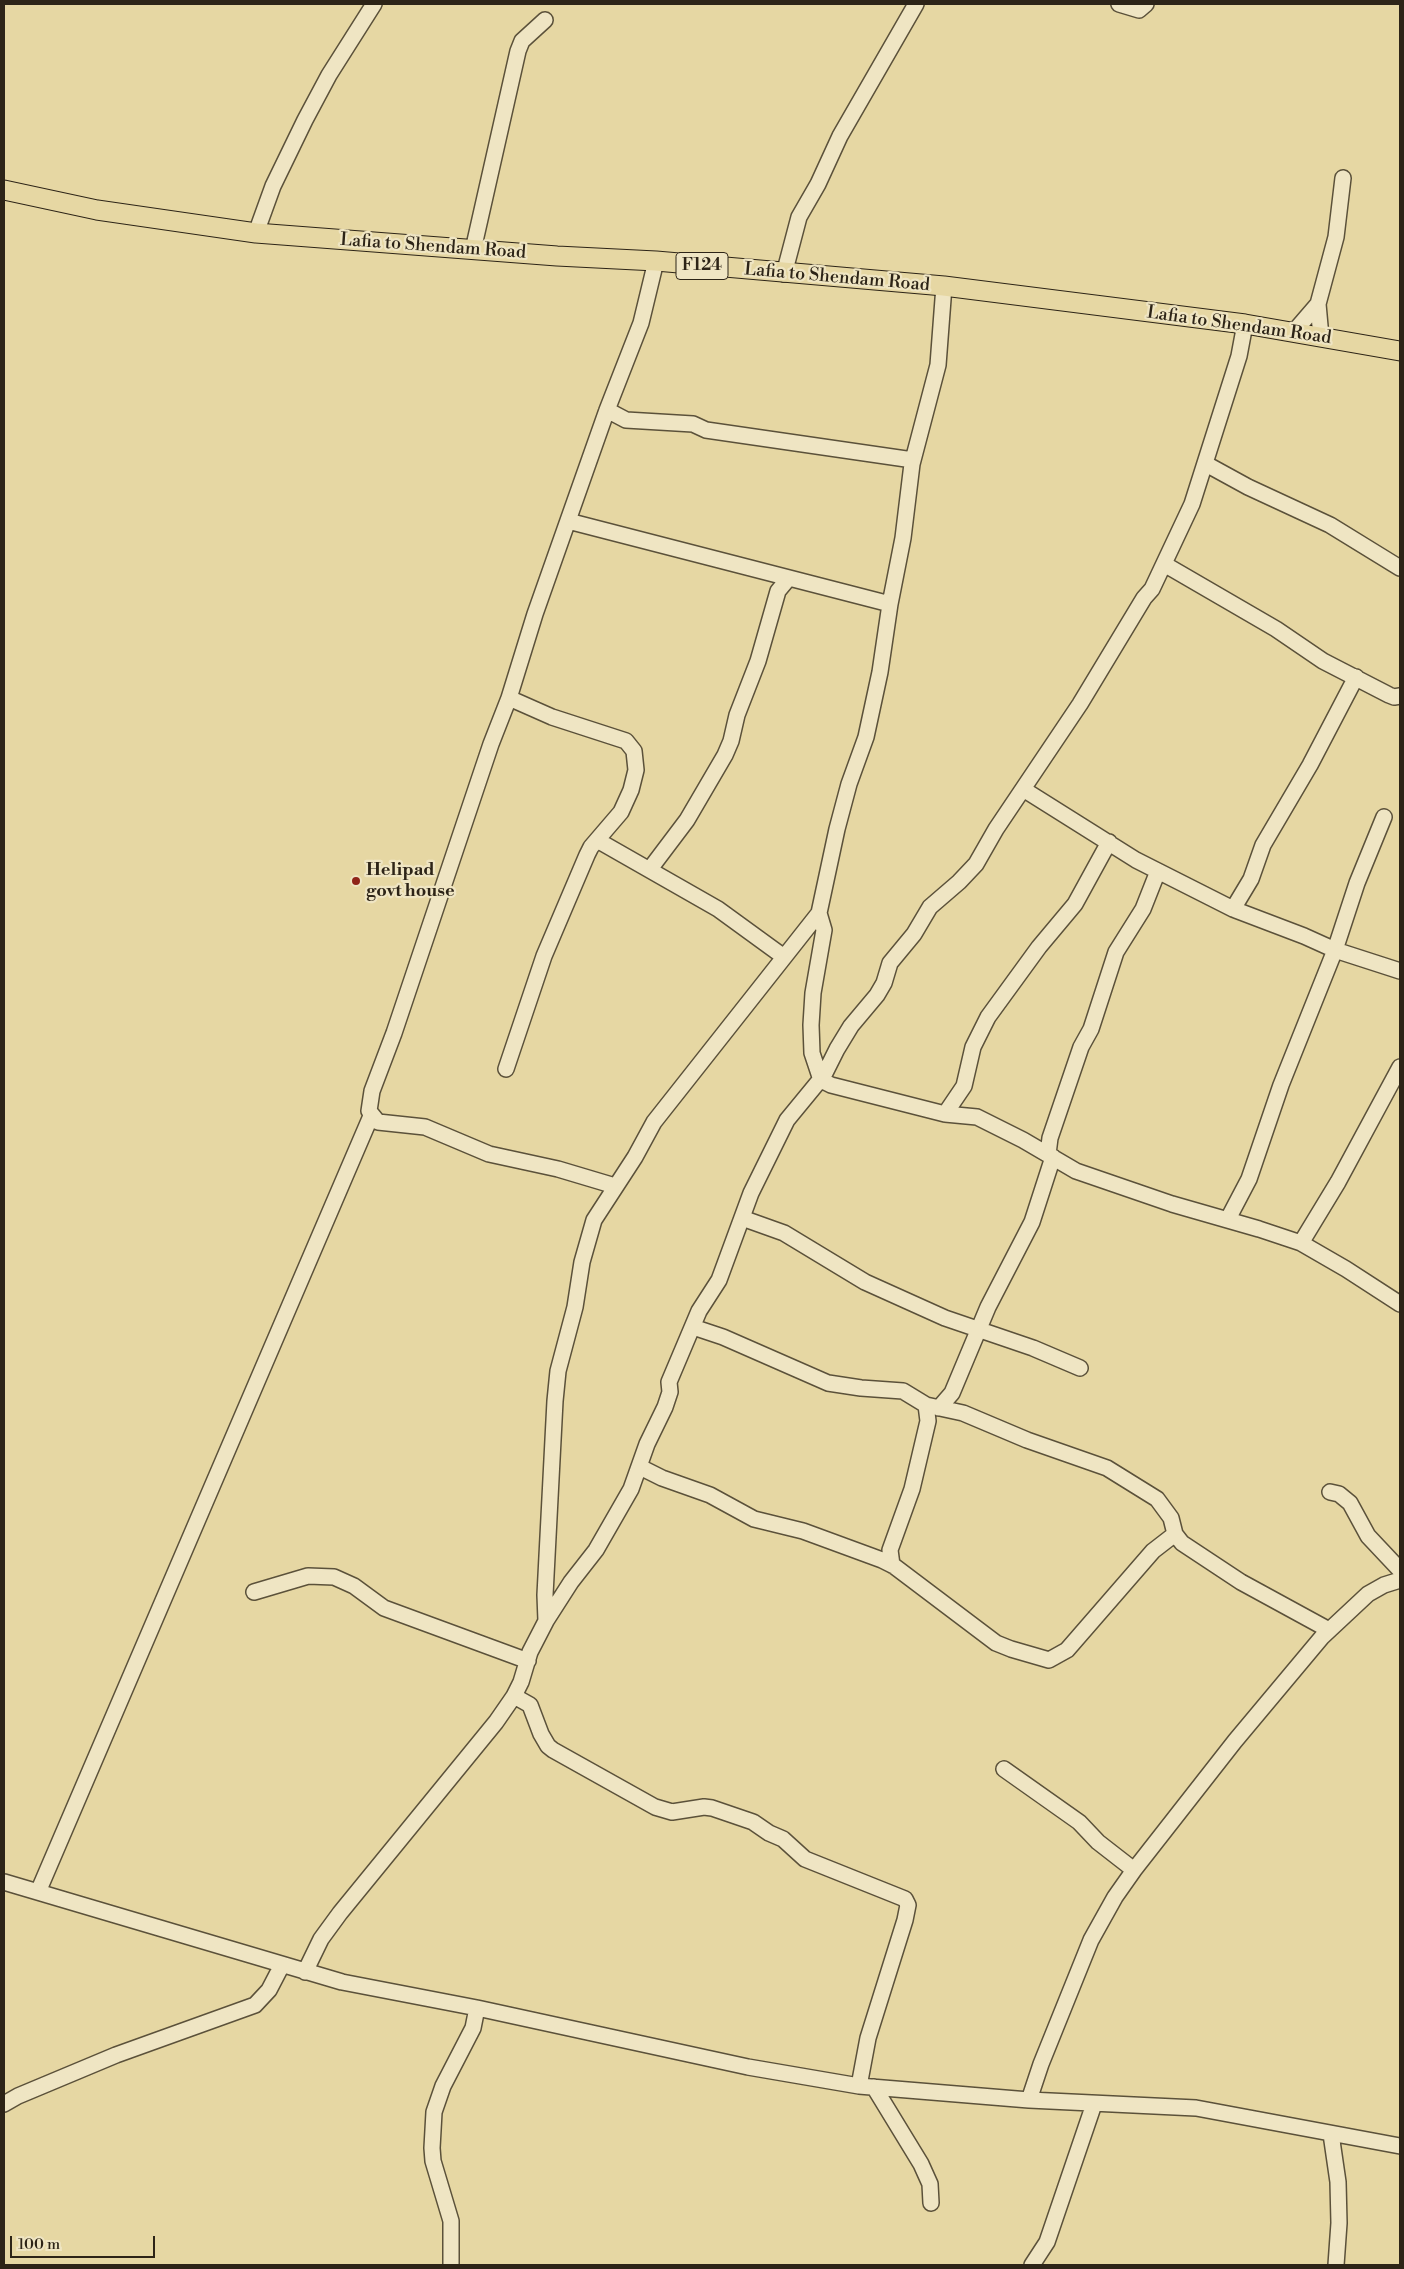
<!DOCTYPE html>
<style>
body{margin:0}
#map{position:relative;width:1404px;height:2269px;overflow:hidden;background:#e6d7a3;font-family:"Libre Bodoni",serif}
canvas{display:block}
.frame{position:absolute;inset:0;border:5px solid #2d2417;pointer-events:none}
.scale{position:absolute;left:10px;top:2236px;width:145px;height:22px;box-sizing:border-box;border:2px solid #2d2417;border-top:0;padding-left:6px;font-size:15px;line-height:18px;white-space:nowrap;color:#2d2417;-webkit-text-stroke:4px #efe5c3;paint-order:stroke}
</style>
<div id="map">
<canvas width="1404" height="2269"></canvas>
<div class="frame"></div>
<div class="scale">100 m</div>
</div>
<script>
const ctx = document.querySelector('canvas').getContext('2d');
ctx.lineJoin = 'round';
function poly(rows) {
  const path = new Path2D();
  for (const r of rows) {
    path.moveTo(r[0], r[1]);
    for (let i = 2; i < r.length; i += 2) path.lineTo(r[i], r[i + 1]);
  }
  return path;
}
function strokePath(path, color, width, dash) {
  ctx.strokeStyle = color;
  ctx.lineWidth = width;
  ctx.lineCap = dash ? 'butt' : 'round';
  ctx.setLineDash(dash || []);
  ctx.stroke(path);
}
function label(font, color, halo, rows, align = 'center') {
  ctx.font = font + ' "Libre Bodoni",serif';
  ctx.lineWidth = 4.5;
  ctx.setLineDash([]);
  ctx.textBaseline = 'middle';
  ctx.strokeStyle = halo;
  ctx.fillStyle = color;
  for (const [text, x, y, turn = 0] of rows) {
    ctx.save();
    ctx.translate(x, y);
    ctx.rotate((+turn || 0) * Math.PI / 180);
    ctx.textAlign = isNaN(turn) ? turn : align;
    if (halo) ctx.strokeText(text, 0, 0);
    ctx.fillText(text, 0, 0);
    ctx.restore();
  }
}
const minor = poly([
 [1119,4,1139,10,1146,4],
 [256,233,273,186,305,120,329,75,374,4],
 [473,250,518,51,522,41,545,20],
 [784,274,799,217,818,184,840,136,916,4],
 [1293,333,1318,304],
 [1321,337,1318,304,1336,237,1343,178],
 [607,410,626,420,693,424,706,430,913,460],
 [1206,464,1248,487,1330,525,1400,568],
 [568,521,890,604],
 [1164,564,1276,629,1323,661,1389,695,1394,697,1400,696],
 [509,698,491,744,394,1033,372,1091,369,1111,378,1122,425,1127,489,1154,558,1169,615,1186],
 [1023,789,1136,860,1233,909,1304,936,1335,950,1281,1085,1249,1179,1228,1219],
 [1384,817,1357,883,1335,950,1400,971],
 [597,840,718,909,784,957],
 [650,869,687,820,725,755,731,741,737,715,758,661,778,591,788,579],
 [1233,909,1251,879,1263,845,1310,765,1356,677],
 [819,913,824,930,813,993,811,1025,812,1053,821,1080,831,1085,945,1114,977,1117,1023,1140,1076,1171,1172,1204,1259,1229,1301,1243],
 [1400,1067,1338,1182,1301,1243,1346,1269,1400,1304],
 [506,1069,544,956,587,855,591,847,621,812,631,790,636,770,634,751,626,741,552,717,509,698,535,614,607,410,641,323,656,261],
 [945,1114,964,1086,973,1047,988,1017,1039,947,1075,904,1109,842],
 [1048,1154,1050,1138,1081,1047,1091,1029,1116,952,1143,909,1158,871],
 [742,1218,784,1233,865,1282,945,1318,1033,1348,1080,1368],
 [693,1327,723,1337,828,1383,861,1388,903,1391,926,1405,963,1413,1027,1440,1107,1468,1157,1499,1171,1518,1175,1534,1182,1543,1241,1582,1329,1630],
 [939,1408,952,1393,988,1307,1032,1222,1053,1157],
 [640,1467,662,1478,710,1495,754,1519,803,1531,882,1560,894,1566,996,1643,1011,1649,1049,1660,1067,1650,1153,1551,1175,1534],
 [1330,1492,1339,1494,1350,1503,1368,1536,1400,1570],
 [892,1565,890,1550,912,1489,928,1421,926,1405],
 [254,1592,308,1576,334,1577,354,1586,384,1608,528,1661],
 [546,1621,545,1595,555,1401,558,1371,575,1307,582,1262,594,1220,635,1157,654,1122,819,913,837,829,849,784,866,737,880,672,890,604,903,538,912,464,938,365,944,286],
 [514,1696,530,1705,541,1734,548,1746,553,1750,655,1807,672,1812,704,1807,712,1808,753,1822,769,1833,783,1839,805,1859,905,1899,908,1905,905,1920,868,2038,859,2086],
 [1004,1769,1079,1822,1098,1842,1134,1870],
 [4,1882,342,1982,477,2008,748,2067,859,2086,1029,2100,1196,2108,1400,2146],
 [38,1892,371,1116],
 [305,1972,321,1939,340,1913,496,1722,514,1696,521,1682,530,1652,546,1621,571,1582,596,1550,631,1489,647,1444,665,1407,670,1392,669,1382,699,1311,719,1280,751,1193,787,1120,824,1075,837,1049,851,1026,877,995,884,983,890,963,914,934,930,907,959,882,976,864,996,829,1080,704,1144,598,1152,589,1192,504,1239,356,1245,324],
 [874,2087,921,2164,930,2184,931,2203],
 [1029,2100,1041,2064,1091,1940,1115,1897,1134,1870,1235,1741,1322,1637,1368,1594,1384,1585,1400,1580],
 [4,2104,18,2096,116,2055,255,2005,269,1990,282,1965],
 [1331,2134,1338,2182,1339,2223,1336,2265],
 [451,2265,451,2221,433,2161,432,2148,434,2112,443,2086,473,2028,477,2008],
 [1032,2265,1047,2242,1094,2104]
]);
const major = poly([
 [4,190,97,210,256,233,557,256,656,261,944,286,1245,324,1400,351]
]);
strokePath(minor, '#5b513a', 18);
strokePath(major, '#2d2417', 21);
strokePath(minor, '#efe5c3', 15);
strokePath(major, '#e6d7a3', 19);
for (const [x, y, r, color] of [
 [356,881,5,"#8f2418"]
]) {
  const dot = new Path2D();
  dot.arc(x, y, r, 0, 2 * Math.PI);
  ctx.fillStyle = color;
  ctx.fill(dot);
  strokePath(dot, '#efe5c3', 2);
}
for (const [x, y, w] of [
 [702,266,52]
]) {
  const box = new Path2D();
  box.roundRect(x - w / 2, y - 13.5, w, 27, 4);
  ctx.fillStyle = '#efe5c3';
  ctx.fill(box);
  strokePath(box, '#2d2417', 1);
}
label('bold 16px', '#2d2417', null, [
 ["F124",702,266]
]);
label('18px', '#2d2417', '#efe5c3', [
 ["Lafia to Shendam Road",433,247,4],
 ["Lafia to Shendam Road",837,278,5],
 ["Lafia to Shendam Road",1239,326,8]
]);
label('bold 18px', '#2d2417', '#efe5c3', [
 ["Helipad",366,871],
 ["govt house",366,892]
], 'left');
</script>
